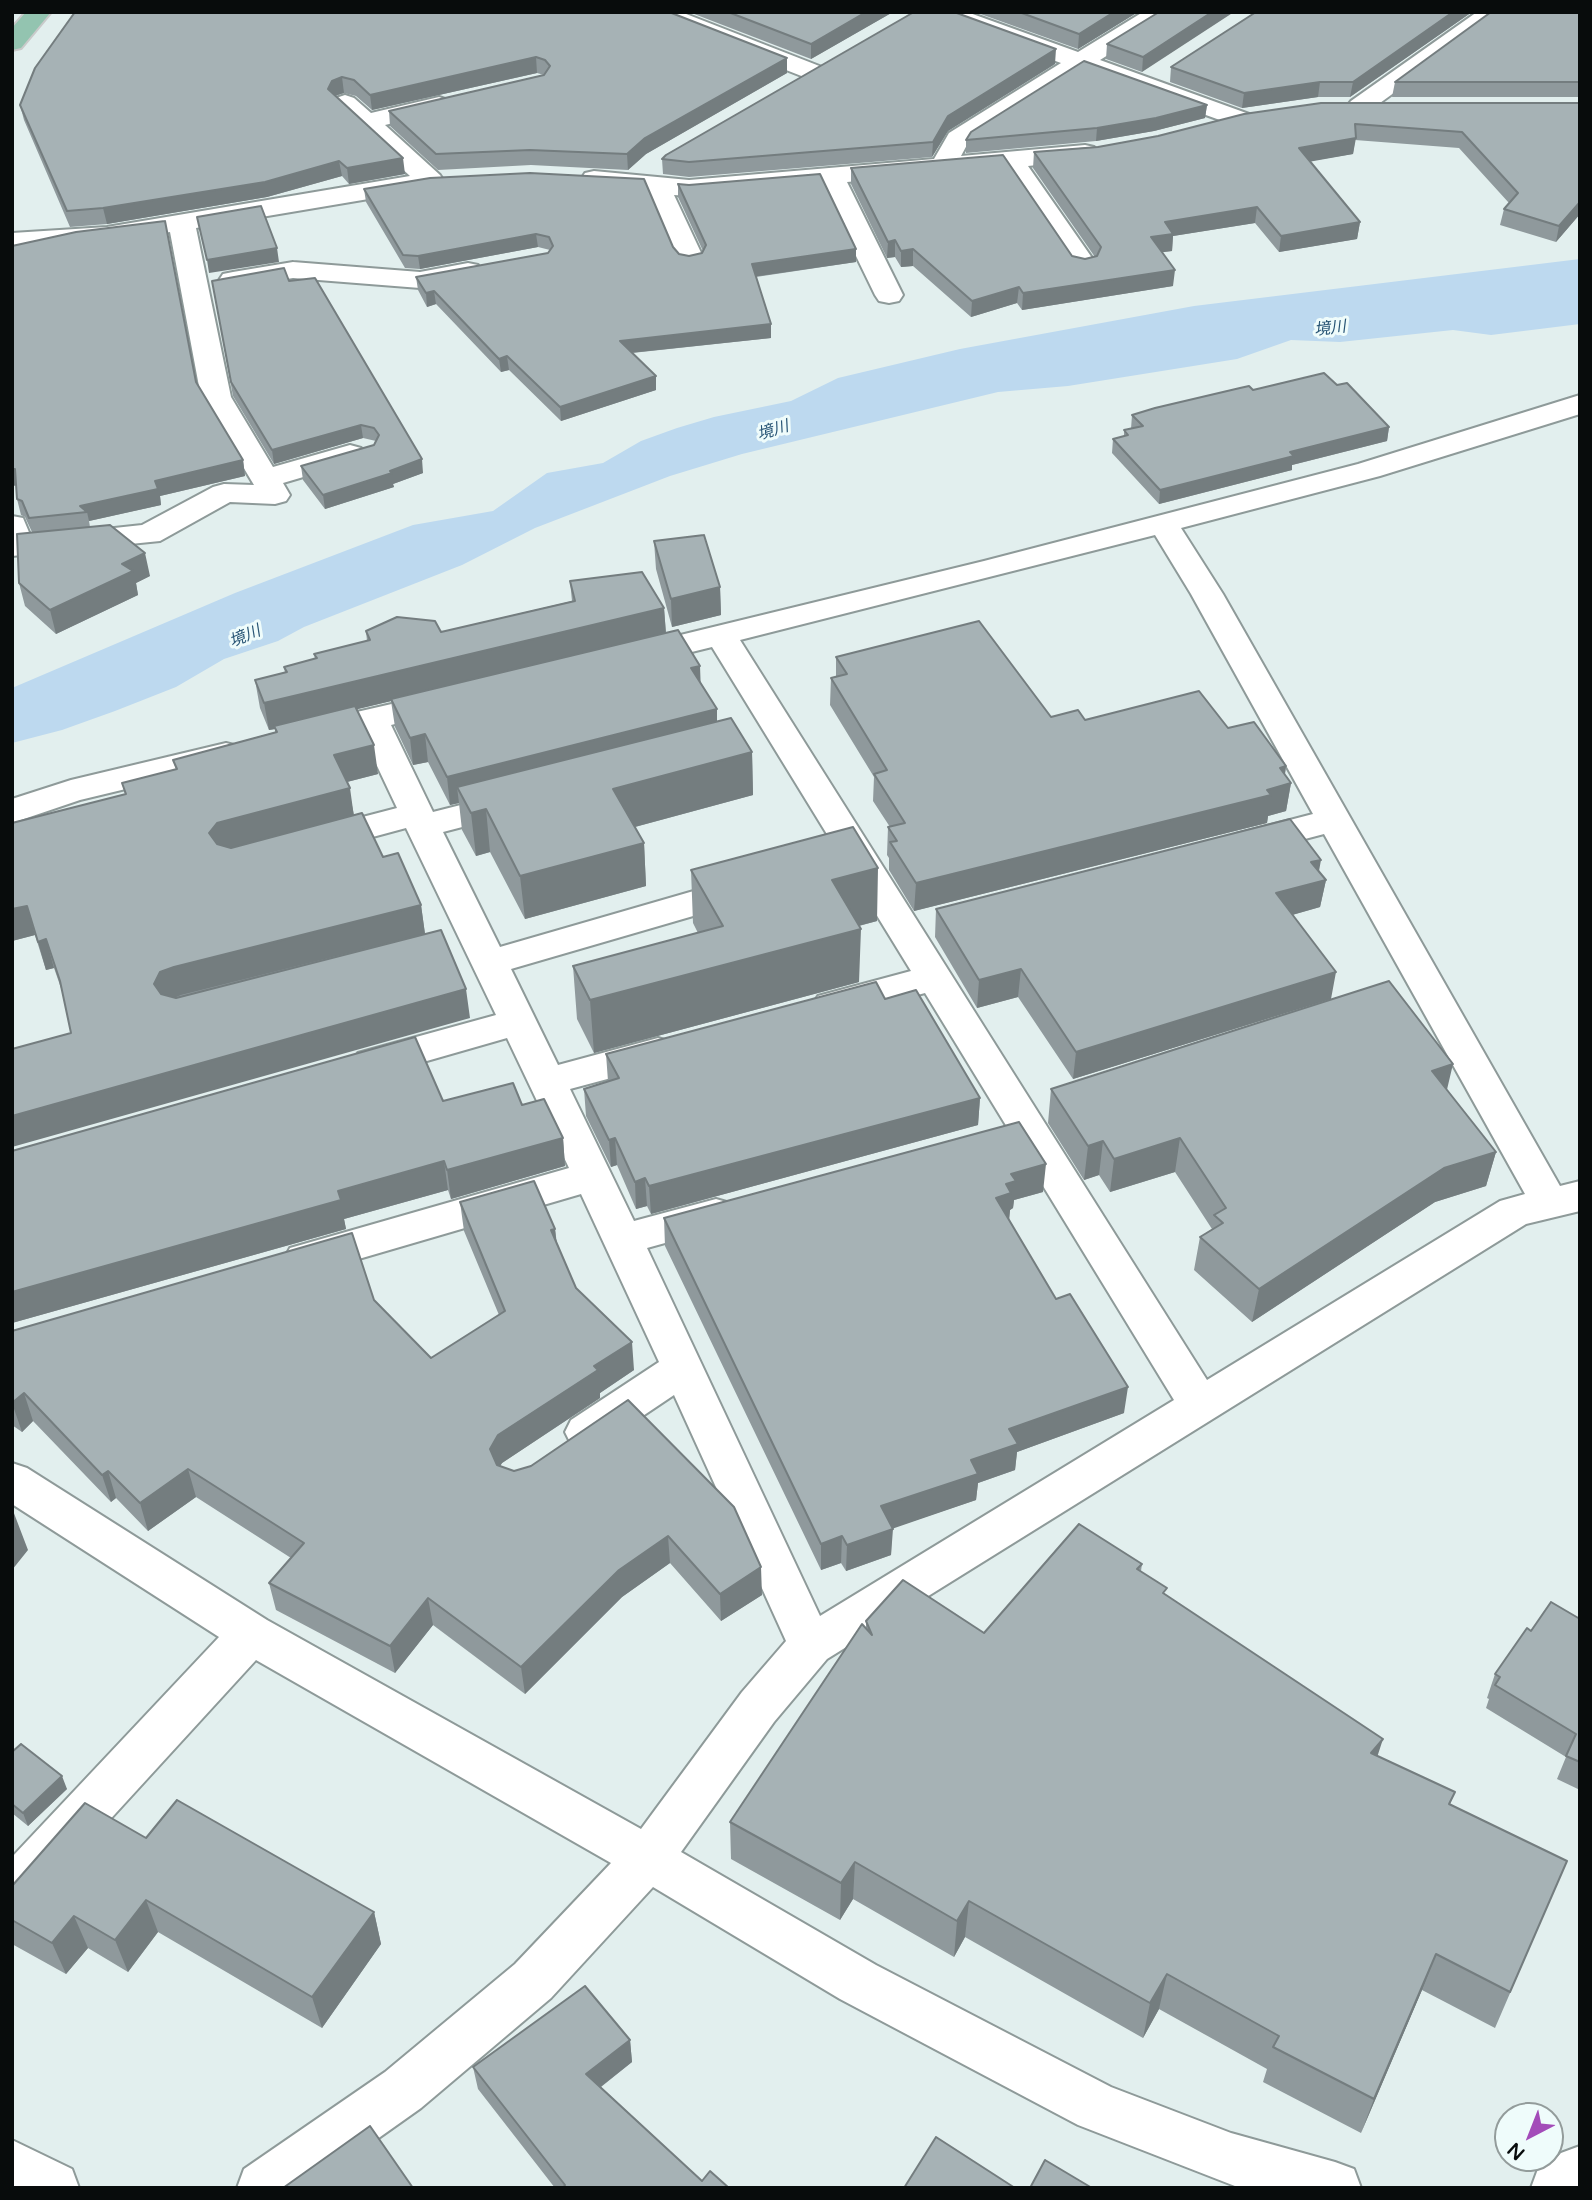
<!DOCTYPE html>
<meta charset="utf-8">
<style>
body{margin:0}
#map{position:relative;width:1592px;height:2200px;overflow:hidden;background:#e2efee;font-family:"Varela Round",sans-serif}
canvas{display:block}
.frame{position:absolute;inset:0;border:14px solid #080c0c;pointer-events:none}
.north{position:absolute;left:1494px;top:2102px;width:70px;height:70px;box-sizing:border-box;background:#effcfb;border:2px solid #939c9b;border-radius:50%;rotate:222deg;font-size:19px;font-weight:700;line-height:28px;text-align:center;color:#080c0c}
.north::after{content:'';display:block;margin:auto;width:24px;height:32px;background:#a34cb9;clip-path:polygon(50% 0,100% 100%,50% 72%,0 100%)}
</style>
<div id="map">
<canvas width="1592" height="2200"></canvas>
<div class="frame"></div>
<div class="north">N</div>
</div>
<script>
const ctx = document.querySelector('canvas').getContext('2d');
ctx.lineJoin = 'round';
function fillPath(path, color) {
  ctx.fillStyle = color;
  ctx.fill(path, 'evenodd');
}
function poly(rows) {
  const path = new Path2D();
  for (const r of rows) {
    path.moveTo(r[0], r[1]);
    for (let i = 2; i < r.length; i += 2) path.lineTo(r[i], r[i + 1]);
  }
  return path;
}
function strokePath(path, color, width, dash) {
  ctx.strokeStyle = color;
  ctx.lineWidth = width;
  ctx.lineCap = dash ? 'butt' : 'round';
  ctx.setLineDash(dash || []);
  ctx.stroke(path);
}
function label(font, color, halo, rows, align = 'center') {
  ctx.font = font + ' "Varela Round","Noto Sans JP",sans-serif';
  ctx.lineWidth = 6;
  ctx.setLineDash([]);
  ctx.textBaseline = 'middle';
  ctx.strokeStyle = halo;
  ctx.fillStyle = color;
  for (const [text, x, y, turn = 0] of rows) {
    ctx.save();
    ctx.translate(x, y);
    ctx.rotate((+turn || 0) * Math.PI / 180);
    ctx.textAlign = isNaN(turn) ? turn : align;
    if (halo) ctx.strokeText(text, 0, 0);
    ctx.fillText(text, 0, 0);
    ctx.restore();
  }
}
fillPath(poly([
 [1580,259,1580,324,1491,335,1453,330,1340,342,1291,340,1237,359,1068,386,998,392,742,454,670,476,535,528,462,565,304,627,278,641,224,659,176,687,115,711,62,730,12,743,12,688,235,593,413,525,493,511,547,473,603,463,641,441,677,428,714,417,791,401,838,378,960,349,1194,306]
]), '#bdd9ef');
const minor = poly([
 [647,12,681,12,822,67,825,72,822,77,813,79,804,77,650,17,647,12],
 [932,12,967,12,1078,52,1143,12,1172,12,1169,17,1100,60,1249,114,1253,119,1249,124,1240,127,1231,124,1083,71,968,143,961,156,1085,145,1094,147,1098,153,1094,159,1028,166,1097,265,1093,271,1083,273,1073,271,1003,168,847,182,903,295,899,301,889,303,879,301,875,295,821,184,689,196,674,195,704,259,700,265,690,267,680,265,676,259,646,192,594,187,585,185,581,179,585,173,594,171,689,180,934,159,949,133,1061,63,935,17,932,12],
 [1477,12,1505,12,1369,111,1360,114,1351,111,1347,106,1351,101,1477,12],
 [345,95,354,98,371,113,439,97,448,100,452,105,448,110,385,125,440,175,444,181,440,187,196,228,231,397,273,467,350,445,361,448,365,454,361,460,283,483,290,495,286,501,275,504,230,502,160,541,12,556,12,516,23,518,31,537,142,525,213,487,224,484,254,485,201,397,170,232,107,243,12,249,12,233,107,227,410,176,336,108,332,103,336,98,345,95],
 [293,262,420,272,468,263,478,265,482,271,478,277,420,288,293,278,233,288,223,286,219,280,223,274,233,272,293,262],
 [1580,395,1580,414,1380,476,1181,528,1223,594,1560,1186,1580,1181,1580,1211,1526,1224,827,1659,774,1722,681,1852,876,1965,1111,2087,1231,2133,1335,2162,1354,2169,1361,2188,1240,2188,1078,2125,840,1999,653,1887,551,1998,421,2108,308,2188,237,2188,244,2169,385,2072,515,1964,611,1863,256,1660,29,1908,12,1915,12,1857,219,1637,12,1504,12,1463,27,1468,267,1620,641,1829,742,1692,786,1641,674,1395,601,1444,586,1449,571,1444,565,1432,571,1420,659,1362,581,1194,304,1275,290,1270,284,1259,290,1248,569,1168,507,1038,371,1077,358,1073,352,1063,358,1053,496,1015,406,828,317,852,305,848,299,840,305,832,397,808,361,732,312,744,300,741,295,733,300,725,444,692,456,695,461,702,456,709,391,725,433,812,512,792,524,795,529,803,524,811,443,832,500,947,742,877,755,880,760,889,755,898,511,969,558,1065,658,1038,671,1042,677,1052,671,1062,570,1089,634,1221,716,1199,730,1203,736,1214,730,1225,647,1248,820,1616,1174,1400,925,993,831,1018,818,1014,812,1005,818,996,911,971,712,647,635,666,623,663,619,656,623,649,984,561,1358,464,1580,395],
 [1155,535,1191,594,1313,814,1236,834,1230,842,1236,850,1248,854,1324,834,1525,1194,1500,1201,1207,1380,740,640,1155,535],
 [226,743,238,746,243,754,238,762,80,800,12,823,12,799,71,780,226,743],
 [12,2140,72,2169,79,2188,12,2188,12,2140],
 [1580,2146,1580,2188,1531,2188,1538,2169,1553,2162,1561,2153,1580,2146]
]);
const major = poly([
 [26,12,51,12,21,48,12,50,12,28,26,12]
]);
strokePath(minor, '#8e9a99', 4);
strokePath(major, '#c9caca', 4);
fillPath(minor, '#fff');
fillPath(major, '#93c4b0');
fillPath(poly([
 [75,12,787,58,787,73,646,154,628,170,531,165,438,170,390,126,389,111,544,75,537,73,372,110,356,96,344,93,335,96,405,174,349,184,342,176,267,197,107,224,70,227,24,120,20,105],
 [689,12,893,12,811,59],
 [975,12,1138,12,1078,49],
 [1159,12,1142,72,1106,59,1107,44],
 [1256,12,1472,12,1350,97,1318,97,1242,108,1170,82,1171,67],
 [1580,12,1580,97,1392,97,1395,82],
 [1055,64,948,131,932,157,689,177,663,174,662,159],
 [1580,103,1580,214,1556,242,1500,225,1504,209,1509,203,1459,148,1355,140,1353,154,1310,161,1360,222,1357,239,1279,252,1255,223,1173,236,1172,251,1162,252,1173,286,1022,310,1017,303,971,317,913,266,901,267,895,257,887,258,851,184,851,168,1072,256,1085,259,1095,257,1033,168,1034,152],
 [1207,105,1205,118,1154,131,1096,141,966,153,966,140],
 [678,184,856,249,856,262,756,277,771,338,632,353,656,376,656,390,561,421,509,370,501,372,436,304,427,307,418,290,416,277,548,253,550,250,538,247,420,269,405,268,366,202,364,189,673,247,679,254,689,256,702,253,703,251,678,197],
 [12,246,196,382,243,460,245,476,160,496,161,505,89,521,90,527,150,576,136,583,138,595,56,634,25,606,19,583,32,532,25,517,21,515,17,499,16,485,12,486],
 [212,281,289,281,423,473,393,484,394,487,325,509,303,480,301,466,374,445,376,441,363,438,274,464,233,396],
 [1337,385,1389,427,1387,441,1292,465,1292,470,1159,504,1112,453,1113,439,1124,437,1124,430,1131,429,1132,415,1253,390],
 [654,541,720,587,721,615,672,627,656,569],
 [570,581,664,608,666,633,701,683,717,709,717,721,752,752,753,795,635,827,644,843,646,886,525,919,490,852,476,856,462,830,459,803,450,805,428,762,413,765,395,727,391,701,357,709,378,774,347,782,354,815,383,857,421,905,425,934,175,998,470,1018,71,1033,63,994,54,968,46,970,35,935,12,941,12,823,125,795,122,783,176,770,173,760,275,732,275,729,269,730,260,708,255,680,285,673,284,667,315,659,314,654,367,641,366,631,441,632,572,601],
 [836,657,1051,717,1085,720,1228,728,1286,766,1285,775,1291,783,1286,811,1268,816,1267,823,914,911,889,870,889,858,887,855,888,827,890,827,873,801,874,777,830,705,831,678,836,677],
 [691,870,877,921,859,926,859,982,594,1053,577,1019,573,966,698,933,693,923],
 [1319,872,1326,880,1320,907,1292,915,1331,999,1073,1079,1018,997,977,1008,935,937,936,909],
 [885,999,980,1098,978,1125,651,1214,647,1206,636,1209,617,1165,611,1167,586,1116,584,1089,608,1081,606,1054],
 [1051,1089,1447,1090,1496,1152,1486,1186,1435,1202,1252,1322,1194,1270,1200,1237,1212,1229,1175,1172,1110,1192,1099,1175,1084,1180,1048,1123],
 [443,1101,522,1105,563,1138,565,1166,451,1199,448,1190,344,1219,346,1229,12,1323],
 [1043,1192,1014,1200,1013,1208,1010,1210,1009,1220,1124,1413,1017,1452,1015,1470,978,1483,976,1500,892,1528,891,1555,846,1571,841,1563,821,1570,665,1246,664,1218],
 [460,1202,555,1229,557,1244,576,1288,634,1370,600,1393,600,1398,502,1463,500,1466,514,1471,531,1466,628,1400,762,1595,721,1621,670,1563,622,1597,525,1694,433,1625,395,1673,276,1610,269,1583,291,1558,196,1497,148,1531,116,1498,111,1502,33,1421,22,1432,12,1425,12,1331,374,1300,431,1358,499,1315,464,1231],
 [1142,1564,1141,1571,1166,1595,1377,1756,1455,1792,1450,1804,1567,1861,1495,2028,1422,1990,1361,2133,1263,2082,1267,2069,1159,2009,1143,2038,965,1937,954,1957,853,1899,840,1920,731,1859,730,1822,866,1628,866,1621,984,1633],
 [1580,1619,1580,1790,1557,1779,1566,1757,1486,1708,1489,1699,1487,1698,1495,1674],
 [12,1752,67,1789,28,1826,12,1813],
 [146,1838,374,1912,381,1944,322,2028,158,1932,128,1972,88,1948,66,1974,12,1944,12,1886],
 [630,2040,632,2062,601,2087,702,2181,729,2188,555,2188,478,2089,473,2067]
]), '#8f999c');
fillPath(poly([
 [866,12,893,12,811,59,811,44],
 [1114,12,1138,12,1078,49,1079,34],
 [1212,12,1234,12,1142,72,1143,57],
 [1453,12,1472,12,1350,97,1353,82],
 [1056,49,1055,64,948,131,932,157,933,142,948,116],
 [536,57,537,73,372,110,370,95],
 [787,58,787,73,646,154,628,170,627,154,645,138],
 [342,77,344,93,334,96,328,89,332,81],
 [1320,82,1318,97,1242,108,1244,93],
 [1207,105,1205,118,1154,131,1096,141,1097,128],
 [1356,138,1353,154,1297,164,1299,148],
 [403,158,405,174,349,184,347,168],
 [339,161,342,176,267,197,107,224,103,208],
 [1580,202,1580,214,1556,242,1559,226],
 [1257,207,1255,223,1173,236,1172,251,1149,254,1151,237,1165,222],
 [1360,222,1357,239,1279,252,1281,236],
 [536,234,538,247,420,269,418,256],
 [895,240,895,257,887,258,888,242],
 [277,248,279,262,209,273,207,260],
 [856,249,856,262,752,277,752,264],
 [913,249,913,266,901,267,901,251],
 [1175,270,1173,286,1022,310,1023,293],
 [1019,287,1017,303,971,317,972,301],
 [434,291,436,304,427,307,426,293],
 [771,324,771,338,620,354,620,341],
 [507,356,509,370,501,372,499,359],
 [656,376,656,390,561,421,560,407],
 [361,425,363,438,274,464,272,450],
 [1389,427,1387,441,1292,465,1292,470,1159,504,1160,490,1290,452],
 [422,459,423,473,393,484,394,487,325,509,323,495],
 [243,460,245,476,160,496,161,505,89,521,87,512,80,506,155,481],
 [12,469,15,469,19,485,12,486],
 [145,553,150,576,136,583,138,595,56,634,50,610,122,564],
 [720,587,721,615,672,627,671,599],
 [664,608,666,635,275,729,274,726,275,729,269,730,264,703],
 [700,666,701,693,691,668],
 [717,709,717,737,457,787,459,803,450,805,447,777],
 [425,734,428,762,413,765,410,738],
 [374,745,378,774,339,784,334,755],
 [752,752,753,795,616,832,613,789],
 [1286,766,1283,785,1291,783,1286,811,1268,816,1267,823,914,911,916,883,1267,790,1280,768],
 [350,788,354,817,223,851,209,833,217,823],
 [486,809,490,852,476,856,471,813],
 [644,843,646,886,525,919,520,876],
 [1321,860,1317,882,1326,880,1320,907,1271,921,1276,893,1311,862],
 [878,868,877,921,831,933,832,880],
 [421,905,425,934,181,995,167,1001,154,984,160,972,174,967],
 [27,906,35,935,12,941,12,909],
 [861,929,859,982,594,1053,590,1000],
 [46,939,54,968,46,970,38,942],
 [1021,969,1018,997,977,1008,979,980],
 [1336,972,1331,999,1073,1079,1076,1052],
 [466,989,470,1018,12,1147,12,1116],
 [1453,1064,1445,1098,1432,1071],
 [980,1098,978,1125,651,1214,649,1186],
 [563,1138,565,1166,451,1199,447,1170],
 [615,1138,617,1165,611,1167,609,1140],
 [1180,1138,1175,1172,1110,1192,1114,1159],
 [1103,1141,1099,1175,1084,1180,1088,1146],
 [1496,1152,1486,1186,1435,1202,1252,1322,1259,1289,1444,1168],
 [444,1161,448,1190,344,1219,346,1229,12,1323,12,1292,338,1191],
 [1046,1164,1043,1192,1014,1200,1013,1208,1010,1210,1009,1220,996,1198,1011,1174],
 [645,1178,647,1206,636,1209,635,1182],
 [555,1229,558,1257,551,1230],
 [632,1342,634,1370,600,1393,600,1398,502,1463,494,1477,490,1449,498,1435,594,1366],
 [1128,1387,1124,1413,1017,1452,1015,1470,978,1483,976,1500,880,1533,881,1506,971,1460,1009,1429],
 [24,1393,33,1421,22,1432,12,1403],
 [188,1469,196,1497,148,1531,140,1503],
 [108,1471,116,1498,111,1502,102,1475],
 [12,1508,28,1550,12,1570],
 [893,1529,891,1555,846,1571,847,1545],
 [668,1536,670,1563,622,1597,525,1694,521,1667,619,1570],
 [842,1536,841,1563,821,1570,821,1544],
 [761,1567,762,1595,721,1621,720,1594],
 [428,1598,433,1625,395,1673,390,1646],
 [1383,1739,1371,1776,1371,1753],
 [62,1776,67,1789,28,1826,23,1813],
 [855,1862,853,1899,840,1920,841,1883],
 [146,1900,158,1932,128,1972,115,1940],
 [969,1901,965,1937,954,1957,957,1921],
 [374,1912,381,1944,322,2028,312,1997],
 [74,1916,88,1948,66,1974,52,1943],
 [1436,1954,1422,1990,1361,2133,1374,2099],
 [1167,1974,1159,2009,1143,2038,1150,2003],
 [630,2040,632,2062,589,2096,586,2074]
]), '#747d7f');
const building = poly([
 [75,12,669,12,787,58,645,138,627,154,530,150,436,154,389,111,544,75,550,66,545,60,536,57,370,95,354,80,342,77,332,81,328,89,403,158,347,168,339,161,265,182,103,208,67,211,20,105,35,68,75,12],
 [728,12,866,12,811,44,728,12],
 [914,12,954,12,1056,49,948,116,933,142,689,162,662,159,666,155,914,12],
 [1019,12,1114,12,1079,34,1019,12],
 [1159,12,1212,12,1143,57,1107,44,1159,12],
 [1256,12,1453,12,1353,82,1320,82,1244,93,1171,67,1256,12],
 [1491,12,1580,12,1580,82,1395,82,1491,12],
 [1084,61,1207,105,1156,118,1097,128,966,140,971,132,1084,61],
 [1321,103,1580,103,1580,202,1559,226,1504,209,1518,193,1462,132,1355,124,1356,138,1299,148,1360,222,1281,236,1257,207,1165,222,1173,234,1151,237,1175,270,1023,293,1019,287,972,301,913,249,901,251,895,240,888,242,851,168,1003,155,1072,256,1085,259,1097,256,1101,247,1034,152,1098,147,1158,136,1244,114,1321,103],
 [530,173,644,179,673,247,679,254,689,256,702,253,706,245,678,184,689,185,820,174,856,249,752,264,771,324,620,341,656,376,560,407,507,356,499,359,434,291,426,293,416,277,548,253,553,246,549,237,536,234,418,256,403,255,364,189,430,178,530,173],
 [261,206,277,248,207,260,197,217,261,206],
 [165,221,196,382,243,460,155,481,158,489,80,506,87,512,29,518,22,501,17,499,15,469,12,469,12,246,76,232,165,221],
 [284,268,289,281,315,278,422,459,390,471,392,473,323,495,301,466,374,445,379,435,374,428,361,425,272,450,231,382,212,281,284,268],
 [1324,373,1337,385,1347,383,1389,427,1290,452,1294,456,1160,490,1113,439,1128,435,1124,430,1143,426,1132,415,1155,408,1240,388,1249,386,1253,390,1324,373],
 [110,525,145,553,122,564,133,571,50,610,19,583,17,534,110,525],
 [704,535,720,587,671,599,654,541,704,535],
 [642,572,664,608,264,703,255,680,287,672,284,667,317,658,314,654,370,640,366,631,397,617,435,621,441,632,575,601,570,581,642,572],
 [979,621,1051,717,1078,710,1085,720,1199,691,1228,728,1254,722,1286,766,1280,768,1291,783,1267,790,1271,795,916,883,890,842,897,841,888,827,905,823,874,774,887,770,831,678,847,674,836,657,979,621],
 [678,630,700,666,691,668,717,709,447,777,425,734,410,738,391,699,678,630],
 [355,706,374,745,334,755,350,788,217,823,209,833,217,844,231,848,362,813,383,857,398,853,421,905,174,967,160,972,154,984,161,994,176,998,441,930,466,989,12,1116,12,1049,71,1033,60,981,46,939,38,942,27,906,12,909,12,823,126,794,122,783,177,769,173,760,277,732,274,726,355,706],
 [731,718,752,752,613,789,644,843,520,876,486,809,471,813,457,787,731,718],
 [1290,819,1321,860,1311,862,1326,880,1276,893,1336,972,1076,1052,1021,969,979,980,936,909,1290,819],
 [853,827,878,868,832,880,861,929,590,1000,573,966,723,926,691,870,853,827],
 [1389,981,1453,1064,1432,1071,1496,1152,1444,1168,1259,1289,1200,1237,1223,1223,1214,1215,1226,1208,1180,1138,1114,1159,1103,1141,1088,1146,1051,1089,1389,981],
 [876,982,885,999,916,990,980,1098,649,1186,645,1178,635,1182,615,1138,609,1140,584,1089,619,1078,606,1054,876,982],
 [415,1037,443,1101,513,1083,522,1105,544,1099,563,1138,447,1170,444,1161,338,1191,341,1200,12,1292,12,1151,415,1037],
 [1019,1122,1046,1164,1011,1174,1016,1181,1006,1184,1011,1193,996,1198,1056,1299,1070,1294,1128,1387,1009,1429,1018,1444,971,1460,978,1474,881,1506,893,1529,847,1545,842,1536,821,1544,664,1218,1019,1122],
 [534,1181,555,1229,551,1230,576,1288,632,1342,594,1366,598,1370,498,1435,490,1449,497,1465,514,1471,531,1466,628,1400,734,1507,761,1567,720,1594,668,1536,619,1570,521,1667,428,1598,390,1646,269,1583,304,1543,188,1469,140,1503,108,1471,102,1475,24,1393,12,1403,12,1331,352,1233,374,1300,431,1358,505,1311,460,1202,534,1181],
 [1079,1524,1142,1564,1137,1569,1167,1588,1163,1593,1383,1739,1371,1753,1455,1792,1449,1804,1567,1861,1510,1992,1436,1954,1374,2099,1273,2047,1279,2036,1167,1974,1150,2003,969,1901,957,1921,855,1862,841,1883,730,1822,862,1624,872,1635,866,1621,903,1580,984,1633,1079,1524],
 [1551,1602,1580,1619,1580,1762,1566,1756,1576,1734,1495,1685,1500,1677,1495,1674,1527,1628,1531,1631,1551,1602],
 [21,1744,62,1776,23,1813,12,1804,12,1752,21,1744],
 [177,1800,374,1912,312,1997,146,1900,115,1940,74,1916,52,1943,12,1920,12,1886,85,1803,146,1838,177,1800],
 [585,1986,630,2040,586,2074,702,2181,710,2171,729,2188,563,2188,565,2185,473,2067,585,1986],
 [370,2126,413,2188,283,2188,370,2126],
 [936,2137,1015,2188,904,2188,936,2137],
 [1045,2160,1092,2188,1030,2188,1045,2160]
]);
fillPath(building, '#a6b2b5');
strokePath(building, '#747d7f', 2);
label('italic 16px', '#285575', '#effcfb', [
 ["境川",1330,329,-7],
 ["境川",773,431,-17],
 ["境川",245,637,-23]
]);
</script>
